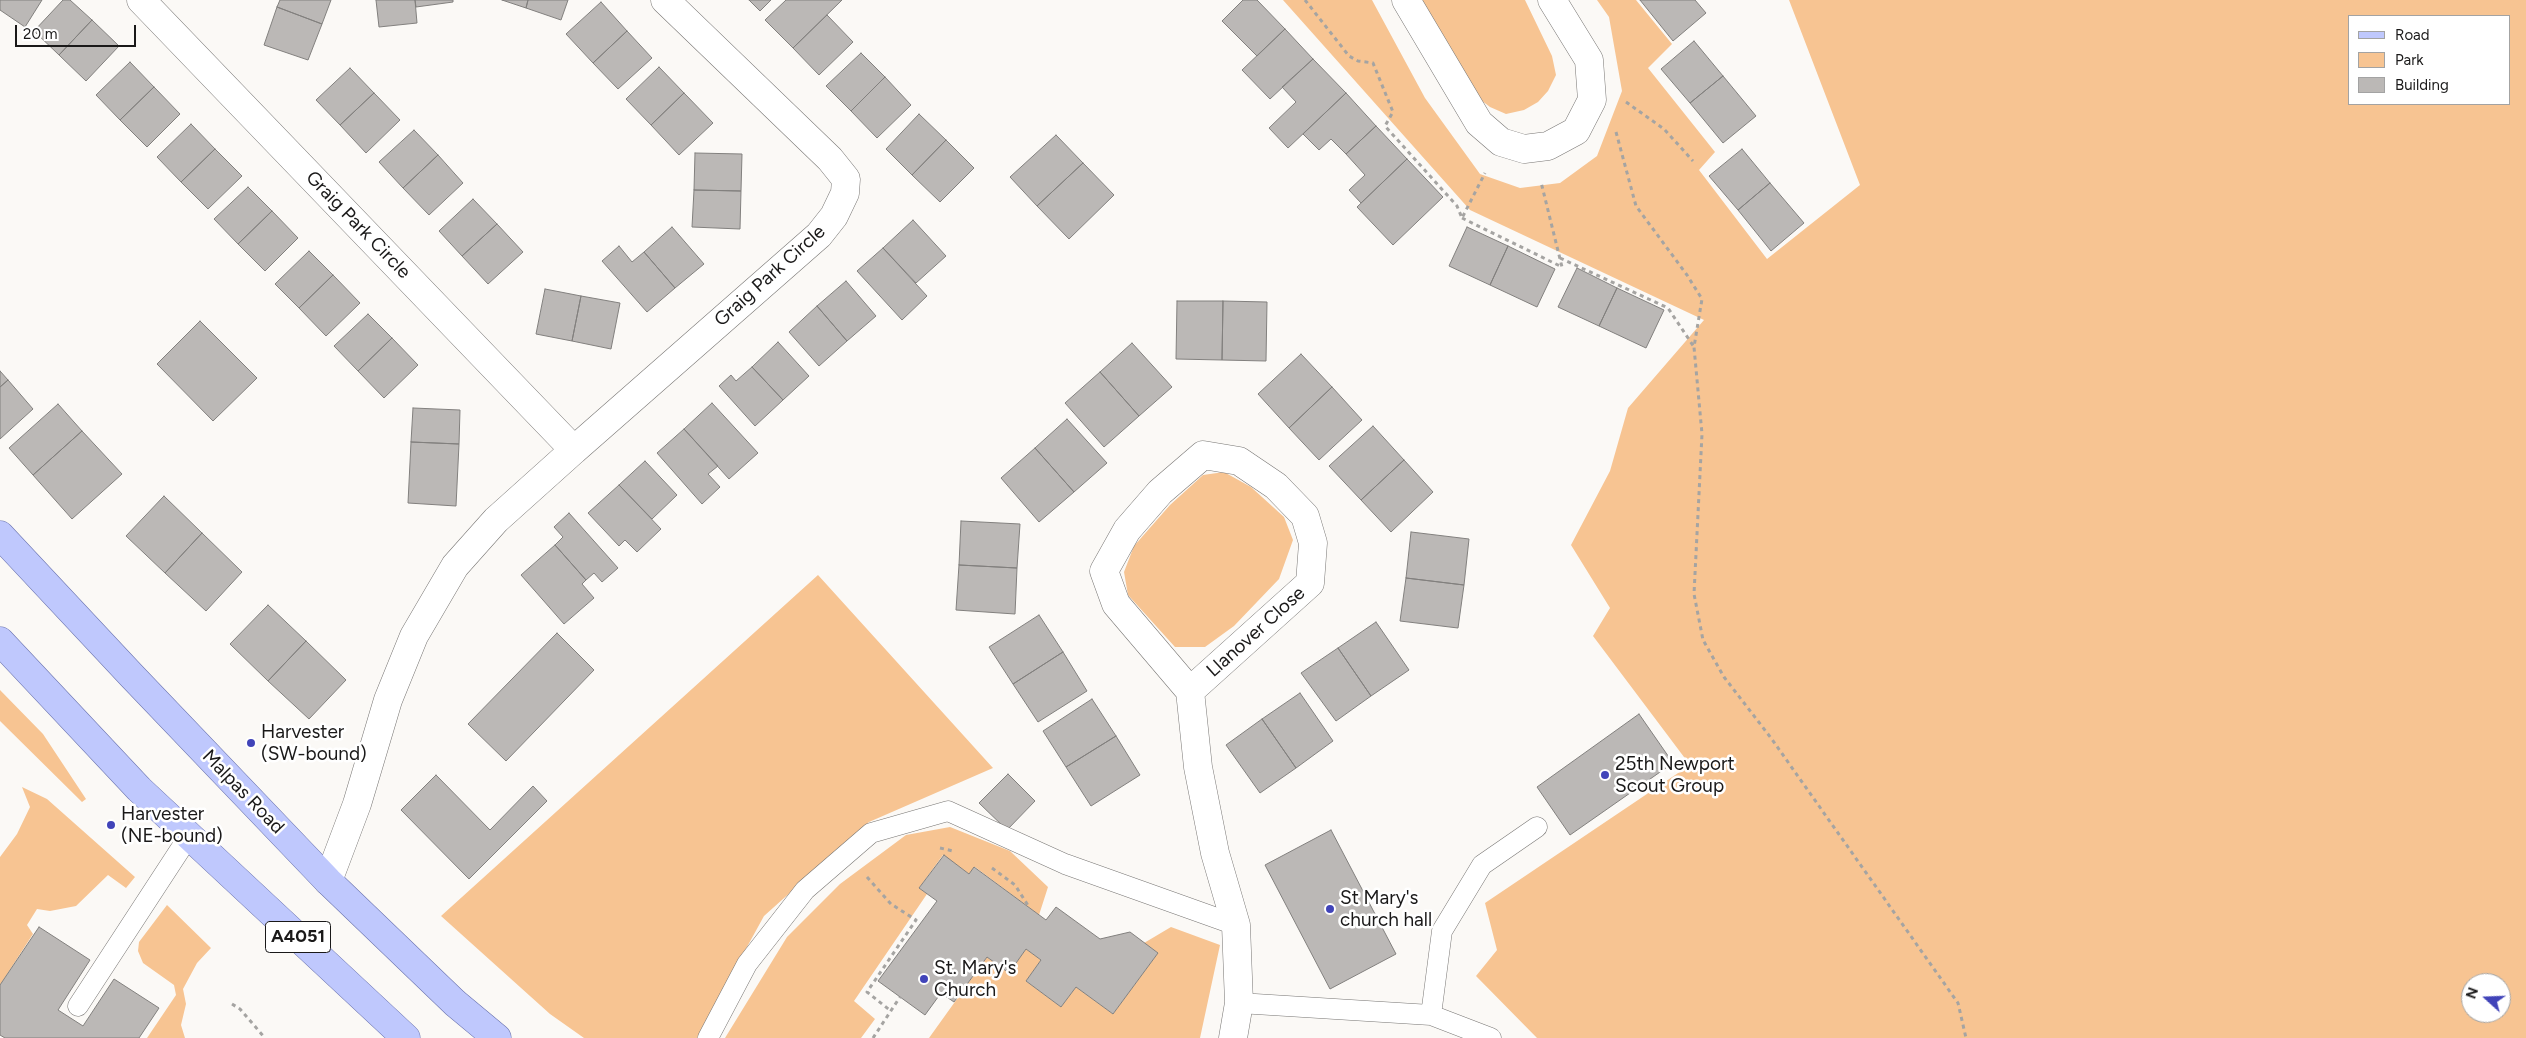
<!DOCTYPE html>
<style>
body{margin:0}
#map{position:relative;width:2526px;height:1038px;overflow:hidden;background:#fbf9f6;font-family:Figtree,sans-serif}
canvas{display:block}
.legend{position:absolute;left:2348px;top:15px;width:162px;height:90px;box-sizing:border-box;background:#fff;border:1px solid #a3a3a3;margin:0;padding:6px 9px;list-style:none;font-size:15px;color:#1a1919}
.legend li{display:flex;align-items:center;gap:10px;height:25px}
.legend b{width:25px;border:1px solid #a3a3a3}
.north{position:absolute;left:2461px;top:973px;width:50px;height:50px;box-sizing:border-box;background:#fff;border:1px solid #a3a3a3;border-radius:50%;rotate:290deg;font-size:14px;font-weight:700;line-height:20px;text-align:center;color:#1a1919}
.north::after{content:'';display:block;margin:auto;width:18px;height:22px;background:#4144b9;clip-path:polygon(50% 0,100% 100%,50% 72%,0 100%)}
.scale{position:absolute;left:15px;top:25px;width:121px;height:22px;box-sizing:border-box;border:2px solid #1a1919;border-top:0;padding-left:6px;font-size:15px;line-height:18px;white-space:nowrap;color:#1a1919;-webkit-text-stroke:4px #fff;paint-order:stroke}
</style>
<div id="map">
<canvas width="2526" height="1038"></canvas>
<ul class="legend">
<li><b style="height:6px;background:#bfc8fd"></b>Road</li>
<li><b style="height:14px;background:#f7c492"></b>Park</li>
<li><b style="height:14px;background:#bbb8b6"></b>Building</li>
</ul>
<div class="north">N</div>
<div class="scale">20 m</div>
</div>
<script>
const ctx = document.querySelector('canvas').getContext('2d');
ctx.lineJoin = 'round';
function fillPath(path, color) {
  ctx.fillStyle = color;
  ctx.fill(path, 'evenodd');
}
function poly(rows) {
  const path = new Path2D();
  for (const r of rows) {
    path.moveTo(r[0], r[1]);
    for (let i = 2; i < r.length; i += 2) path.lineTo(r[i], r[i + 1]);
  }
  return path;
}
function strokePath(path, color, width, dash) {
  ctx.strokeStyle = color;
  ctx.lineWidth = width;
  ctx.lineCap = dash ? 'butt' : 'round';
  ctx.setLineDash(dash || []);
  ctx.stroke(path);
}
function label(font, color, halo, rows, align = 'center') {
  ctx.font = font + ' Figtree,sans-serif';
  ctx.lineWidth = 5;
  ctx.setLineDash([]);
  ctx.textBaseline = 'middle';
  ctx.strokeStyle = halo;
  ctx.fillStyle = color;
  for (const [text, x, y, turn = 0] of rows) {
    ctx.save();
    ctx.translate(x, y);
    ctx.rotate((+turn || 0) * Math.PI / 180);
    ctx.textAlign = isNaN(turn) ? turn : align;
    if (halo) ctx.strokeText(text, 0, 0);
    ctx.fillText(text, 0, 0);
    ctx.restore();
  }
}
fillPath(poly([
 [1283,0,1372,0,1425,98,1480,174,1520,188,1560,183,1597,156,1622,91,1609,17,1597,0,1636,0,1672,44,1648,68,1715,152,1699,170,1767,259,1860,185,1789,0,2526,0,2526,1038,1537,1038,1476,976,1497,950,1485,903,1690,765,1593,636,1610,608,1571,545,1610,471,1628,408,1704,320,1470,210],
 [2350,16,2510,16,2510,104,2350,104],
 [2471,983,2501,983,2501,1013,2471,1013],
 [1419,0,1525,0,1552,56,1556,75,1548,91,1538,102,1524,110,1506,114,1490,107,1477,97],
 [1224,472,1251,487,1284,517,1293,540,1279,579,1234,626,1205,647,1175,647,1128,595,1124,572,1134,546,1170,505,1203,475],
 [818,575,993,768,869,822,764,916,697,1038,584,1038,550,1014,441,916],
 [0,690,43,734,86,799,82,802,0,721],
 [22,787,47,799,135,877,126,888,108,875,76,906,50,911,37,909,27,925,33,934,0,985,0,857,17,834,30,807],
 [950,827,1010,851,1048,887,1039,915,975,867,969,874,943,855,919,888,927,894,854,1001,875,1019,861,1038,725,1038,787,937,840,884,906,835],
 [167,905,211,948,197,963,183,989,186,1004,181,1025,185,1038,147,1038,176,995,174,985,143,963,138,951,139,942],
 [1171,927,1220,945,1200,1038,929,1038,987,957,1009,973,1026,949,1041,960,1026,981,1061,1007,1076,987,1113,1014,1158,953,1144,943]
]), '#f7c492');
const building = poly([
 [0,0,42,0,25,27,0,10,0,0],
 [63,0,70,0,92,20,59,55,34,31,63,0],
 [280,0,331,0,322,24,277,7,280,0],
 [376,0,415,0,417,23,379,27,376,0],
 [415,0,453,0,453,2,416,7,415,0],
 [502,0,528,0,526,8,502,0],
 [528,0,568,0,561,20,526,8,528,0],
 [749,0,771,0,760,11,749,0],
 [786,0,842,0,793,48,765,20,786,0],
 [1243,0,1257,0,1285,29,1257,56,1222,21,1243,0],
 [1640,0,1695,0,1706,13,1673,41,1640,0],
 [601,2,627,31,593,63,566,34,601,2],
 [277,7,322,24,308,60,264,45,277,7],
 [827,15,853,42,819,75,793,48,827,15],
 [92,20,119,46,86,81,59,55,92,20],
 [1285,29,1313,59,1270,99,1242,70,1285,29],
 [627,31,652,58,618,89,593,63,627,31],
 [1694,41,1723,76,1690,103,1661,69,1694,41],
 [861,53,885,77,851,111,826,86,861,53],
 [1313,59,1346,93,1288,148,1269,128,1296,102,1282,87,1313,59],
 [130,62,154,87,120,120,96,95,130,62],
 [659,67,684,93,651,125,626,99,659,67],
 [350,68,374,93,340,125,316,100,350,68],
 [1723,76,1756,116,1723,143,1690,103,1723,76],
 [885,77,911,105,877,138,851,111,885,77],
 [154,87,180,114,147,147,120,120,154,87],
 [374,93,400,120,366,153,340,125,374,93],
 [684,93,713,123,679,155,651,125,684,93],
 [1346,93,1376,126,1346,154,1331,139,1319,150,1303,134,1346,93],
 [919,114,946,140,912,175,886,149,919,114],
 [191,124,215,149,181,182,157,157,191,124],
 [1376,126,1407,159,1361,203,1349,190,1365,175,1346,154,1376,126],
 [414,130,438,155,403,188,379,162,414,130],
 [1056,135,1083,163,1037,206,1010,177,1056,135],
 [946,140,974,168,940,202,912,175,946,140],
 [215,149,242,176,208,209,181,182,215,149],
 [1742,149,1770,183,1738,210,1709,176,1742,149],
 [695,153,742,154,741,191,694,190,695,153],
 [438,155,463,183,429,215,403,188,438,155],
 [1407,159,1443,197,1393,245,1357,207,1407,159],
 [1083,163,1114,195,1069,239,1037,206,1083,163],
 [1770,183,1804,223,1771,251,1738,210,1770,183],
 [248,187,272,211,238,244,214,219,248,187],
 [694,190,741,191,740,229,692,227,694,190],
 [473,199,497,224,462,256,439,231,473,199],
 [272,211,298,238,265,271,238,244,272,211],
 [913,220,946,256,916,283,883,248,913,220],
 [497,224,523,252,488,284,462,256,497,224],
 [672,227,704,264,675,288,644,252,672,227],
 [1467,227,1508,246,1490,285,1449,266,1467,227],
 [619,246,632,262,644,252,675,288,647,312,602,261,619,246],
 [1508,246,1555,269,1537,307,1490,285,1508,246],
 [883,248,927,296,902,320,857,271,883,248],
 [309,251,333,275,299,308,275,284,309,251],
 [1577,268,1617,288,1599,326,1558,307,1577,268],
 [333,275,360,303,326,336,299,308,333,275],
 [846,281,876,316,847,341,817,306,846,281],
 [1617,288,1664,310,1646,348,1599,326,1617,288],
 [545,289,581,296,572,341,536,334,545,289],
 [581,296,620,303,611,349,572,341,581,296],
 [1177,301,1223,301,1222,360,1176,359,1177,301],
 [1223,301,1267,302,1266,361,1222,360,1223,301],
 [817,306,847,341,819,366,789,332,817,306],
 [368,314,392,338,358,371,334,346,368,314],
 [200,321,257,378,213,421,157,364,200,321],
 [392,338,418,365,384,398,358,371,392,338],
 [778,342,809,376,783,400,752,367,778,342],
 [1132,343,1172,387,1139,416,1100,372,1132,343],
 [1301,354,1332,387,1289,428,1258,394,1301,354],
 [752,367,783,400,755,426,719,386,731,375,736,381,752,367],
 [0,371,8,380,0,387,0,371],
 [1100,372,1139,416,1104,447,1065,403,1100,372],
 [8,380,33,409,0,439,0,387,8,380],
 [1332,387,1362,420,1319,460,1289,428,1332,387],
 [712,403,758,453,729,479,684,429,712,403],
 [58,404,82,431,33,475,9,448,58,404],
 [413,408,460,410,459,444,411,442,413,408],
 [1067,419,1107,463,1074,492,1035,448,1067,419],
 [1373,426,1404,460,1361,500,1329,466,1373,426],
 [684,429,718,466,708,474,720,487,702,504,657,453,684,429],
 [82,431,122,474,72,519,33,475,82,431],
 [411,442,459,444,456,506,408,503,411,442],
 [1035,448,1074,492,1039,522,1001,478,1035,448],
 [1404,460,1433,492,1391,532,1361,500,1404,460],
 [645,461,677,495,652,519,619,485,645,461],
 [619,485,661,529,637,552,625,540,619,546,588,513,619,485],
 [164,496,202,533,165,573,126,536,164,496],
 [569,513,618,568,602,582,594,573,586,580,555,545,563,537,554,527,569,513],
 [961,521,1020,524,1017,568,959,565,961,521],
 [1411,532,1469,539,1464,585,1406,578,1411,532],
 [202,533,242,572,206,611,165,573,202,533],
 [555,545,586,580,582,584,594,598,564,624,521,575,555,545],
 [959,565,1017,568,1015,614,956,610,959,565],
 [1406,578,1464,585,1458,628,1400,621,1406,578],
 [268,605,306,641,268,681,230,644,268,605],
 [1039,615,1063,652,1013,684,989,647,1039,615],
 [1376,622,1409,670,1371,696,1338,648,1376,622],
 [557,633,594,670,506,761,468,724,557,633],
 [306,641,346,680,309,719,268,681,306,641],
 [1338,648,1371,696,1336,721,1301,673,1338,648],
 [1063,652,1087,691,1038,722,1013,684,1063,652],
 [1300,693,1333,741,1296,768,1262,719,1300,693],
 [1092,699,1116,736,1066,767,1043,731,1092,699],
 [1639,714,1673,763,1570,835,1537,787,1639,714],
 [1262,719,1296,768,1260,793,1226,745,1262,719],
 [1116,736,1140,775,1091,806,1066,767,1116,736],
 [1008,774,1035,801,1007,830,979,803,1008,774],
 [436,775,490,830,533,786,547,801,469,879,401,810,436,775],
 [1331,830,1396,954,1330,989,1265,865,1331,830],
 [944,855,969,874,974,867,1046,920,1056,907,1100,939,1130,932,1158,953,1113,1014,1076,987,1061,1007,1026,981,1041,960,1026,949,1009,973,987,957,954,1002,941,993,925,1015,878,981,937,901,919,888,944,855],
 [39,927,90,960,58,1010,83,1026,114,979,159,1008,139,1038,5,1038,0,1035,0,985,39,927]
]);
fillPath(building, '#bbb8b6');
strokePath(building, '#82807e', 1);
const lane = poly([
 [1239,1003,1431,1015,1442,931,1482,865,1537,827],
 [78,1006,189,836],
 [1431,1015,1491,1038],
 [708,1038,747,964,805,890,871,833,948,811,1065,864,1236,925]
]);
const street = poly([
 [141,0,574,450,819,235,834,216,845,193,846,179,830,159,665,0],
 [1406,0,1479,123,1501,142,1524,149,1548,146,1576,131,1592,100,1589,60,1552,0],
 [1190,691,1310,583,1313,543,1305,516,1276,486,1239,461,1203,455,1160,492,1127,530,1104,571,1116,604,1190,691,1198,767,1215,853,1236,925,1239,1003,1233,1038],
 [328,881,357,804,388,700,414,636,455,566,496,520,574,450]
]);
const primary = poly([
 [0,535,132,676,328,881,455,1003,497,1038],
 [0,641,139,789,406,1038]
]);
strokePath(lane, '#787674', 21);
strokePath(street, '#787674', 29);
strokePath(primary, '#6a73ad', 29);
strokePath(poly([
 [1305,0,1349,56,1358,61,1373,63,1393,112,1385,126,1457,206,1462,218,1485,173],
 [1626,102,1664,129,1693,161],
 [1616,132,1636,206,1687,275,1702,299,1694,347,1702,434,1694,594,1703,640,1724,677,1771,738,1958,1003,1966,1038],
 [1462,218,1562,267,1541,182],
 [1560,258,1668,308,1694,347],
 [940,848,953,851],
 [992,868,1015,885,1029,907],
 [867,877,891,904,916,920,867,992,891,1011],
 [232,1004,240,1009,265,1038],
 [873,1038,900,997]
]), '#a5a4a2', 3, [4, 4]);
strokePath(lane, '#fff', 20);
strokePath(street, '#fff', 28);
strokePath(primary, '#bfc8fd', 28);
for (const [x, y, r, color] of [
 [251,743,5,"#4144b9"],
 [1605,775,5,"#4144b9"],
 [111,825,5,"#4144b9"],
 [1330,909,5,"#4144b9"],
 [924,979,5,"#4144b9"]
]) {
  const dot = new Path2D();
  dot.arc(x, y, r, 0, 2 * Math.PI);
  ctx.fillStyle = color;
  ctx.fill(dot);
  strokePath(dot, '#fff', 2);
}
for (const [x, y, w] of [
 [298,937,65]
]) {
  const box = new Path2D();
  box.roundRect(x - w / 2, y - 15.5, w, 31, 4);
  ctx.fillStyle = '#fff';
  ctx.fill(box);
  strokePath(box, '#1a1919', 1);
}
label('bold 18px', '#1a1919', null, [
 ["A4051",298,937]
]);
label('19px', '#1a1919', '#fff', [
 ["Graig Park Circle",358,225,46],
 ["Graig Park Circle",770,276,-42],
 ["Llanover Close",1256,632,-42],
 ["Malpas Road",243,792,46]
]);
label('19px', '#1a1919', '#fff', [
 ["Harvester",261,732],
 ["(SW-bound)",261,754],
 ["25th Newport",1615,764],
 ["Scout Group",1615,786],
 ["Harvester",121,814],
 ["(NE-bound)",121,836],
 ["St Mary's",1340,898],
 ["church hall",1340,920],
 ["St. Mary's",934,968],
 ["Church",934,990]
], 'left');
</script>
